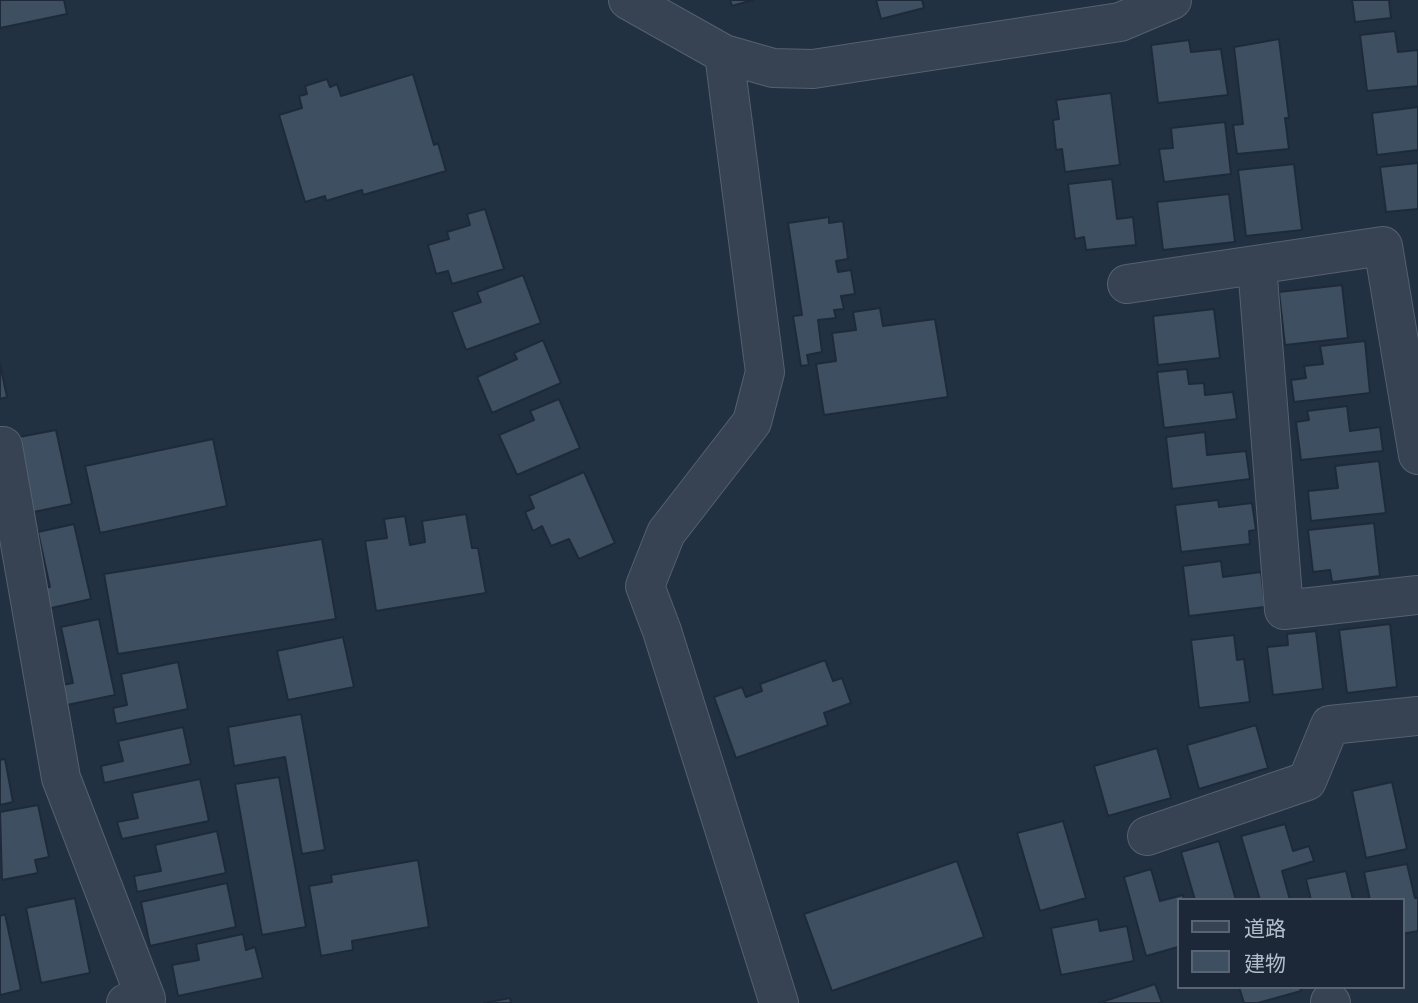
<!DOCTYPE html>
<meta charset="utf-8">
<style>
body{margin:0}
#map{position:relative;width:1418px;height:1003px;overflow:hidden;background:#223142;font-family:Mulish,"Noto Sans JP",sans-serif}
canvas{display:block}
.legend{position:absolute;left:1177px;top:898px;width:228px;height:91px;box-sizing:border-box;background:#1c2837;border:2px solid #586473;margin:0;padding:9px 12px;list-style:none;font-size:21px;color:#b3becc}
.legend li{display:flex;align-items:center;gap:14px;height:35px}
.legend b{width:35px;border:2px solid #586473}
</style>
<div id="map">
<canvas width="1418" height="1003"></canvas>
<ul class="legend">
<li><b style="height:9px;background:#374352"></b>道路</li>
<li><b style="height:19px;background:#3e4f62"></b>建物</li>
</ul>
</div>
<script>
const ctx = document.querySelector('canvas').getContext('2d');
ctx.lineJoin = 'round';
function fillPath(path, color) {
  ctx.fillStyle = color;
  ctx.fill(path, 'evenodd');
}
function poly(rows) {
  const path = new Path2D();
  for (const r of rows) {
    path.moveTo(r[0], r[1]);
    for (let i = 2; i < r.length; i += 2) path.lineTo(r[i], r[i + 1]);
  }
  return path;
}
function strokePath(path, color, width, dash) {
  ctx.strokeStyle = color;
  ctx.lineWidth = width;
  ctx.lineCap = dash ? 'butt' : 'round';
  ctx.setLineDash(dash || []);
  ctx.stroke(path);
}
const building = poly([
 [0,0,64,0,67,14,0,28,0,0],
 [730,0,753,0,732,6,730,0],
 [876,0,922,0,924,8,881,19,876,0],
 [1352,0,1389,0,1391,18,1355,22,1352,0],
 [1395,31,1398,52,1418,50,1418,86,1367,91,1360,35,1395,31],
 [1279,39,1289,118,1285,118,1289,149,1237,154,1233,125,1243,124,1234,47,1279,39],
 [1189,40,1191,52,1221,49,1228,95,1158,103,1151,45,1189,40],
 [413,74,434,145,438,143,446,171,363,195,362,190,326,201,325,196,305,202,279,115,302,108,299,96,307,94,305,86,327,79,330,87,337,84,341,96,413,74],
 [1111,93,1120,165,1065,172,1062,149,1056,150,1053,120,1059,119,1056,100,1111,93],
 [1418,107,1418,150,1377,155,1372,113,1418,107],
 [1225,122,1231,174,1164,182,1159,149,1173,148,1171,128,1225,122],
 [1418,163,1418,209,1386,212,1380,167,1418,163],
 [1294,164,1302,230,1246,236,1238,170,1294,164],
 [1112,179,1117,219,1133,217,1136,245,1086,250,1084,237,1075,239,1068,184,1112,179],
 [1229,194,1235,242,1163,250,1157,202,1229,194],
 [485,209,504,269,452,284,448,271,436,274,428,245,449,239,447,232,470,225,467,214,485,209],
 [829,217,829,223,843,221,848,259,836,261,838,272,851,270,855,294,841,296,844,309,834,310,836,318,818,320,822,352,807,355,809,365,801,366,793,316,802,315,788,223,829,217],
 [523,275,541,323,466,350,452,312,481,302,477,292,523,275],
 [1342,285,1348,338,1285,345,1279,292,1342,285],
 [880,308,883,326,935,319,948,397,824,415,816,364,836,361,832,333,856,330,853,312,880,308],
 [1214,309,1220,358,1158,365,1153,316,1214,309],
 [543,340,561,383,492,413,477,377,517,359,514,353,543,340],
 [1365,341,1370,393,1294,402,1291,380,1306,378,1304,366,1323,364,1320,346,1365,341],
 [0,364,7,397,0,399,0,364],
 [1187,369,1189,384,1204,383,1205,395,1233,392,1237,419,1164,428,1157,372,1187,369],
 [559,399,580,448,517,475,499,435,534,420,530,411,559,399],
 [1347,406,1350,431,1380,427,1383,451,1301,460,1296,422,1309,420,1307,411,1347,406],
 [56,430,72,504,29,513,19,437,56,430],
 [1205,432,1207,455,1246,451,1250,479,1172,489,1166,437,1205,432],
 [213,439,227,506,100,533,85,466,213,439],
 [1379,461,1386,513,1311,521,1308,491,1338,488,1335,466,1379,461],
 [584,472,615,543,579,559,569,539,551,546,542,526,533,531,525,512,534,508,529,496,584,472],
 [1218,500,1219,507,1252,503,1256,530,1249,531,1250,544,1181,552,1175,505,1218,500],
 [466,514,472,548,478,548,486,593,376,611,365,541,387,538,384,519,405,516,410,545,425,542,422,521,466,514],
 [1374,523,1380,576,1332,582,1330,570,1313,572,1308,530,1374,523],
 [74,524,91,599,47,609,44,588,50,587,38,532,74,524],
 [322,539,336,619,118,654,104,574,322,539],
 [1221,561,1223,577,1261,572,1265,607,1189,616,1183,566,1221,561],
 [99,619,115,695,67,705,62,685,73,683,61,627,99,619],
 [1390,624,1397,687,1347,693,1339,630,1390,624],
 [1316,631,1323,689,1273,695,1267,647,1288,645,1287,634,1316,631],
 [1234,635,1237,660,1244,659,1250,702,1199,708,1191,640,1234,635],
 [343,637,354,687,288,700,277,651,343,637],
 [825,660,833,681,842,678,851,703,824,713,828,725,736,758,714,697,742,687,746,697,762,691,760,684,825,660],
 [178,662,188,709,116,724,113,708,127,705,121,674,178,662],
 [301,714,325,850,302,854,285,757,234,766,228,727,301,714],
 [1256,725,1268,768,1199,789,1187,745,1256,725],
 [183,727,191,764,104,783,101,766,123,761,118,741,183,727],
 [1157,748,1171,798,1108,816,1094,766,1157,748],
 [5,759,13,802,0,805,0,760,5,759],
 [279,777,306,927,262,935,235,784,279,777],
 [200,779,209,821,122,839,117,822,138,818,132,793,200,779],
 [1392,782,1407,849,1366,858,1352,791,1392,782],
 [38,805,49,857,35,860,38,873,2,880,0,812,38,805],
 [1063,821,1086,898,1040,911,1017,833,1063,821],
 [1285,824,1293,851,1309,846,1314,861,1282,871,1290,900,1260,900,1241,836,1285,824],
 [217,831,226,873,137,892,134,876,161,871,155,845,217,831],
 [1219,841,1236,900,1195,900,1181,852,1219,841],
 [418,860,429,927,352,941,353,950,321,956,309,886,332,882,331,875,418,860],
 [957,861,984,937,832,991,804,914,957,861],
 [1407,864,1415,898,1418,898,1418,931,1402,934,1402,900,1370,900,1364,872,1407,864],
 [1151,869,1160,901,1183,895,1184,900,1178,900,1178,947,1146,956,1124,877,1151,869],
 [1346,871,1353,900,1311,900,1306,879,1346,871],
 [227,883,236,927,150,946,141,902,227,883],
 [75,898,90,973,41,983,26,908,75,898],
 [5,914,21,990,0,995,0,916,5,914],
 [1098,919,1100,931,1127,926,1134,961,1061,975,1051,928,1098,919],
 [243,934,246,950,255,947,263,978,178,996,172,965,199,960,196,944,243,934],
 [1155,984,1162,1003,1099,1003,1155,984],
 [1239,987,1300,987,1301,991,1258,1003,1244,1003,1239,987],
 [510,998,511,1003,484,1003,510,998]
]);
fillPath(building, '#3e4f62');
strokePath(building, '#1e2a39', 2);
const street = poly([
 [628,0,724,54,773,68,813,69,1120,22,1172,0],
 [724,54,765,372,752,422,666,533,645,586,662,631,779,1003],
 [1257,265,1284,610,1418,595],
 [1127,284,1383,246,1418,455],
 [0,446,3,446,61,778,146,999,126,1003],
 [1147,836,1307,781,1330,725,1418,716],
 [1330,1002,1331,1003]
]);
strokePath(street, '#55616f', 40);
strokePath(street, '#374352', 38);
</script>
